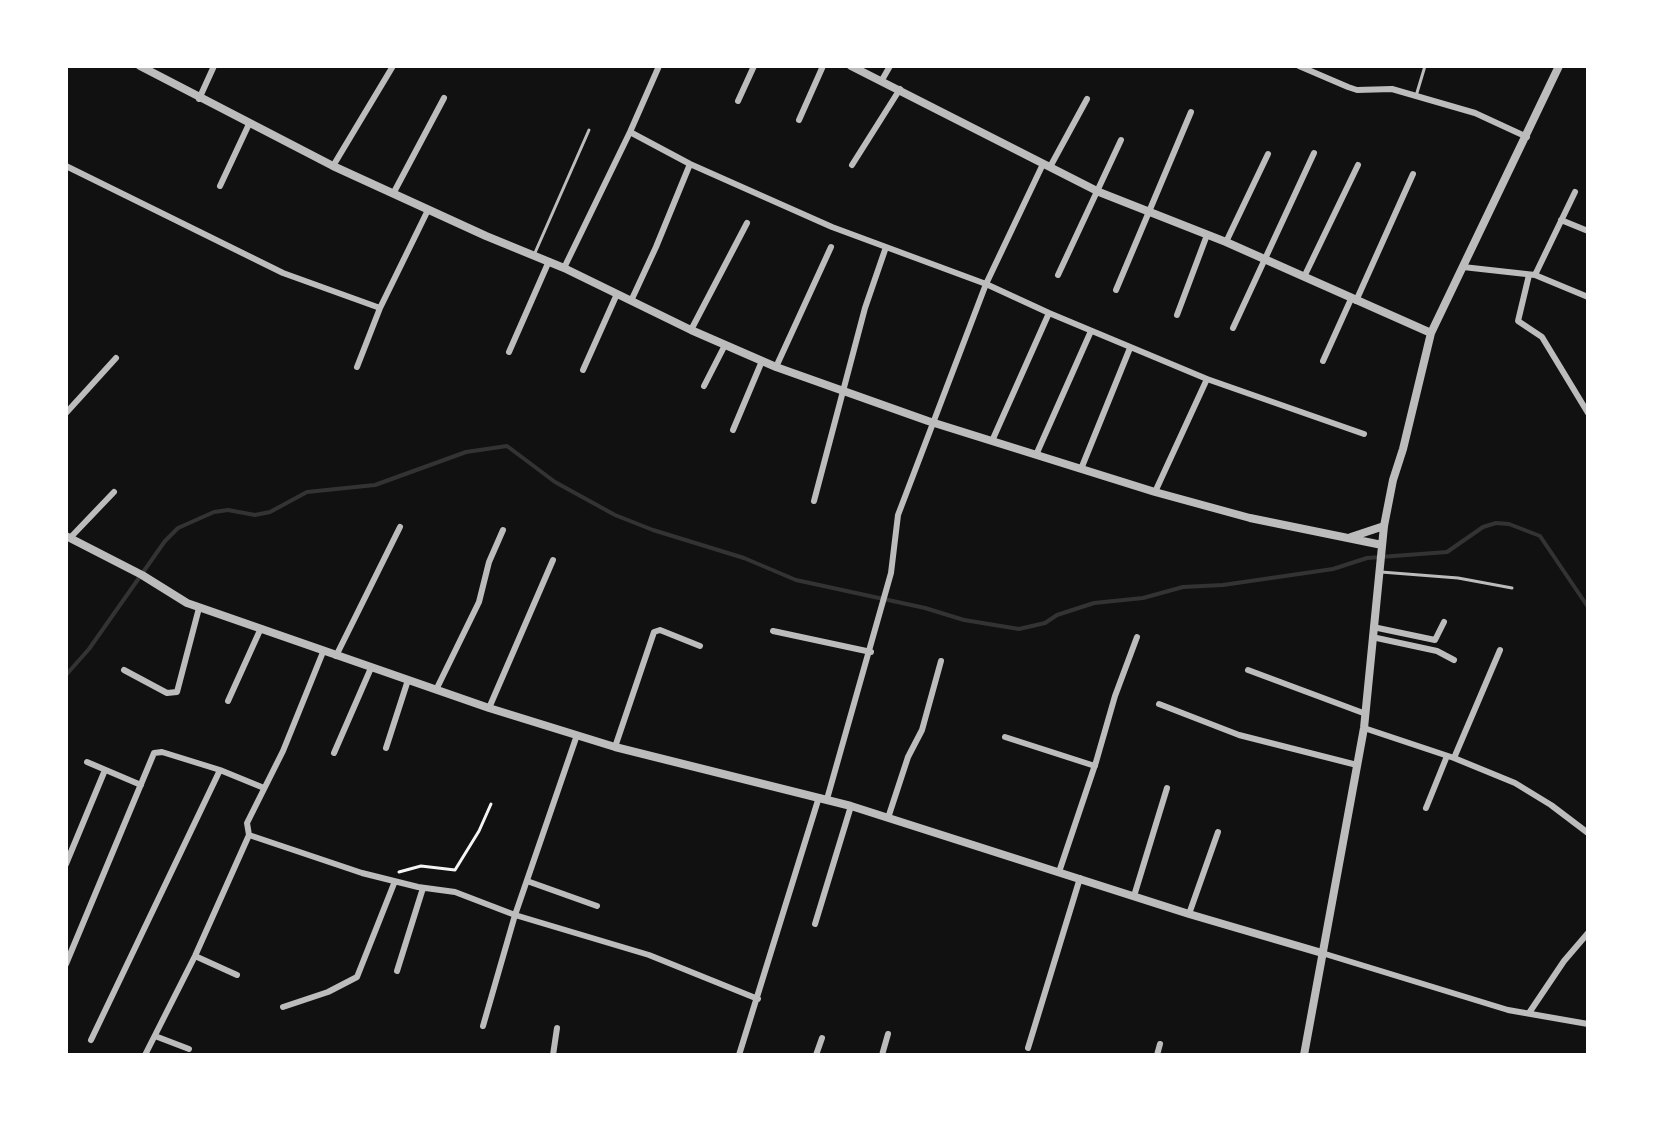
<!DOCTYPE html>
<style>
body{margin:0}
#map{position:relative;width:1654px;height:1121px;overflow:hidden;background:#111;font-family:Montserrat,sans-serif}
canvas{display:block}
.frame{position:absolute;inset:0;border:68px solid #fff;pointer-events:none}
</style>
<div id="map">
<canvas width="1654" height="1121"></canvas>
<div class="frame"></div>
</div>
<script>
const ctx = document.querySelector('canvas').getContext('2d');
ctx.lineJoin = 'round';
function poly(rows) {
  const path = new Path2D();
  for (const r of rows) {
    path.moveTo(r[0], r[1]);
    for (let i = 2; i < r.length; i += 2) path.lineTo(r[i], r[i + 1]);
  }
  return path;
}
function strokePath(path, color, width, dash) {
  ctx.strokeStyle = color;
  ctx.lineWidth = width;
  ctx.lineCap = dash ? 'butt' : 'round';
  ctx.setLineDash(dash || []);
  ctx.stroke(path);
}
strokePath(poly([
 [66,675,89,649,165,541,178,528,214,512,228,510,255,515,270,512,307,492,375,485,466,452,507,446,555,482,615,515,653,530,744,558,796,580,925,608,964,620,1019,629,1045,623,1057,615,1094,603,1143,598,1183,587,1223,585,1333,569,1367,558,1447,552,1483,527,1496,523,1509,524,1540,536,1588,607]
]), '#333', 4);
strokePath(poly([
 [399,872,421,866,455,870,479,831,491,804]
]), '#f5f5f5', 3);
strokePath(poly([
 [1416,96,1425,66],
 [534,255,589,130],
 [1381,572,1458,578,1512,588]
]), '#bcbcbc', 3);
strokePath(poly([
 [1299,66,1348,87,1357,90,1392,89,1475,113,1527,137],
 [882,80,890,66],
 [199,99,214,66],
 [738,101,754,66],
 [799,120,823,66],
 [630,132,690,164,832,227,986,284,1049,313,1207,379,1364,434],
 [852,165,900,89],
 [66,166,283,273,380,308],
 [333,166,393,66],
 [1050,167,1087,99],
 [220,186,249,124],
 [393,194,444,98],
 [1561,220,1588,231],
 [1226,242,1268,154],
 [1463,267,1535,275,1588,297],
 [564,268,630,132,659,66],
 [1058,275,1121,140],
 [1529,275,1518,321,1542,337,1588,413],
 [1535,275,1575,192],
 [1304,277,1358,165],
 [1116,290,1191,112],
 [631,301,656,247,690,164],
 [1356,301,1413,174],
 [1177,315,1207,235],
 [1233,328,1314,153],
 [691,330,747,223],
 [509,352,549,261],
 [1323,361,1351,299],
 [357,367,380,308,428,210],
 [776,367,831,247],
 [583,370,617,294],
 [704,386,725,345],
 [66,413,116,358],
 [733,430,762,361],
 [992,441,1049,313],
 [1036,455,1091,331],
 [1081,469,1130,348],
 [1155,492,1207,379],
 [814,501,865,308,886,247],
 [70,538,114,492],
 [1373,627,1435,640,1444,622],
 [773,631,871,652],
 [1372,637,1437,651,1454,660],
 [336,656,400,527],
 [124,670,167,693,177,692,199,608],
 [1248,670,1366,714],
 [436,690,479,602,489,562,503,530],
 [228,701,261,628],
 [1159,704,1239,735,1357,765],
 [489,708,553,560],
 [1364,728,1454,758,1515,783,1551,805,1588,833],
 [1005,737,1095,766],
 [615,747,654,632,660,630,700,646],
 [386,748,408,680],
 [334,753,371,668],
 [1454,758,1500,650],
 [87,762,141,785],
 [827,799,891,573,898,515,986,284,1043,164],
 [1426,808,1447,756],
 [888,818,908,757,922,730,941,661],
 [249,835,362,873,418,887,455,892,515,915,649,955,758,999],
 [66,864,105,770],
 [1059,872,1096,762,1115,696,1137,637],
 [527,881,597,906],
 [1134,896,1167,788],
 [1189,914,1218,832],
 [815,924,851,806],
 [1322,953,1508,1010,1588,1024],
 [195,956,237,975],
 [66,964,154,753,162,752,220,770,264,788],
 [397,971,423,888],
 [283,1007,328,992,357,977,395,881],
 [1529,1013,1564,961,1588,933],
 [483,1026,515,915,577,735],
 [155,1036,189,1049],
 [91,1040,220,770],
 [1028,1048,1080,878],
 [145,1055,195,956,249,835,247,823,283,751,323,652],
 [553,1055,557,1028],
 [739,1055,819,797],
 [816,1055,822,1038],
 [882,1055,888,1034],
 [1157,1055,1160,1044]
]), '#bcbcbc', 6);
strokePath(poly([
 [140,66,333,166,486,236,564,268,691,330,776,367,928,421,1155,492,1250,518,1382,545],
 [851,66,1099,192,1226,242,1431,333],
 [66,536,142,575,187,603,489,708,615,747,851,806,1189,914,1322,953],
 [1351,537,1384,526],
 [1304,1055,1364,728,1384,526,1393,480,1403,449,1431,333,1559,66]
]), '#bcbcbc', 8);
</script>
